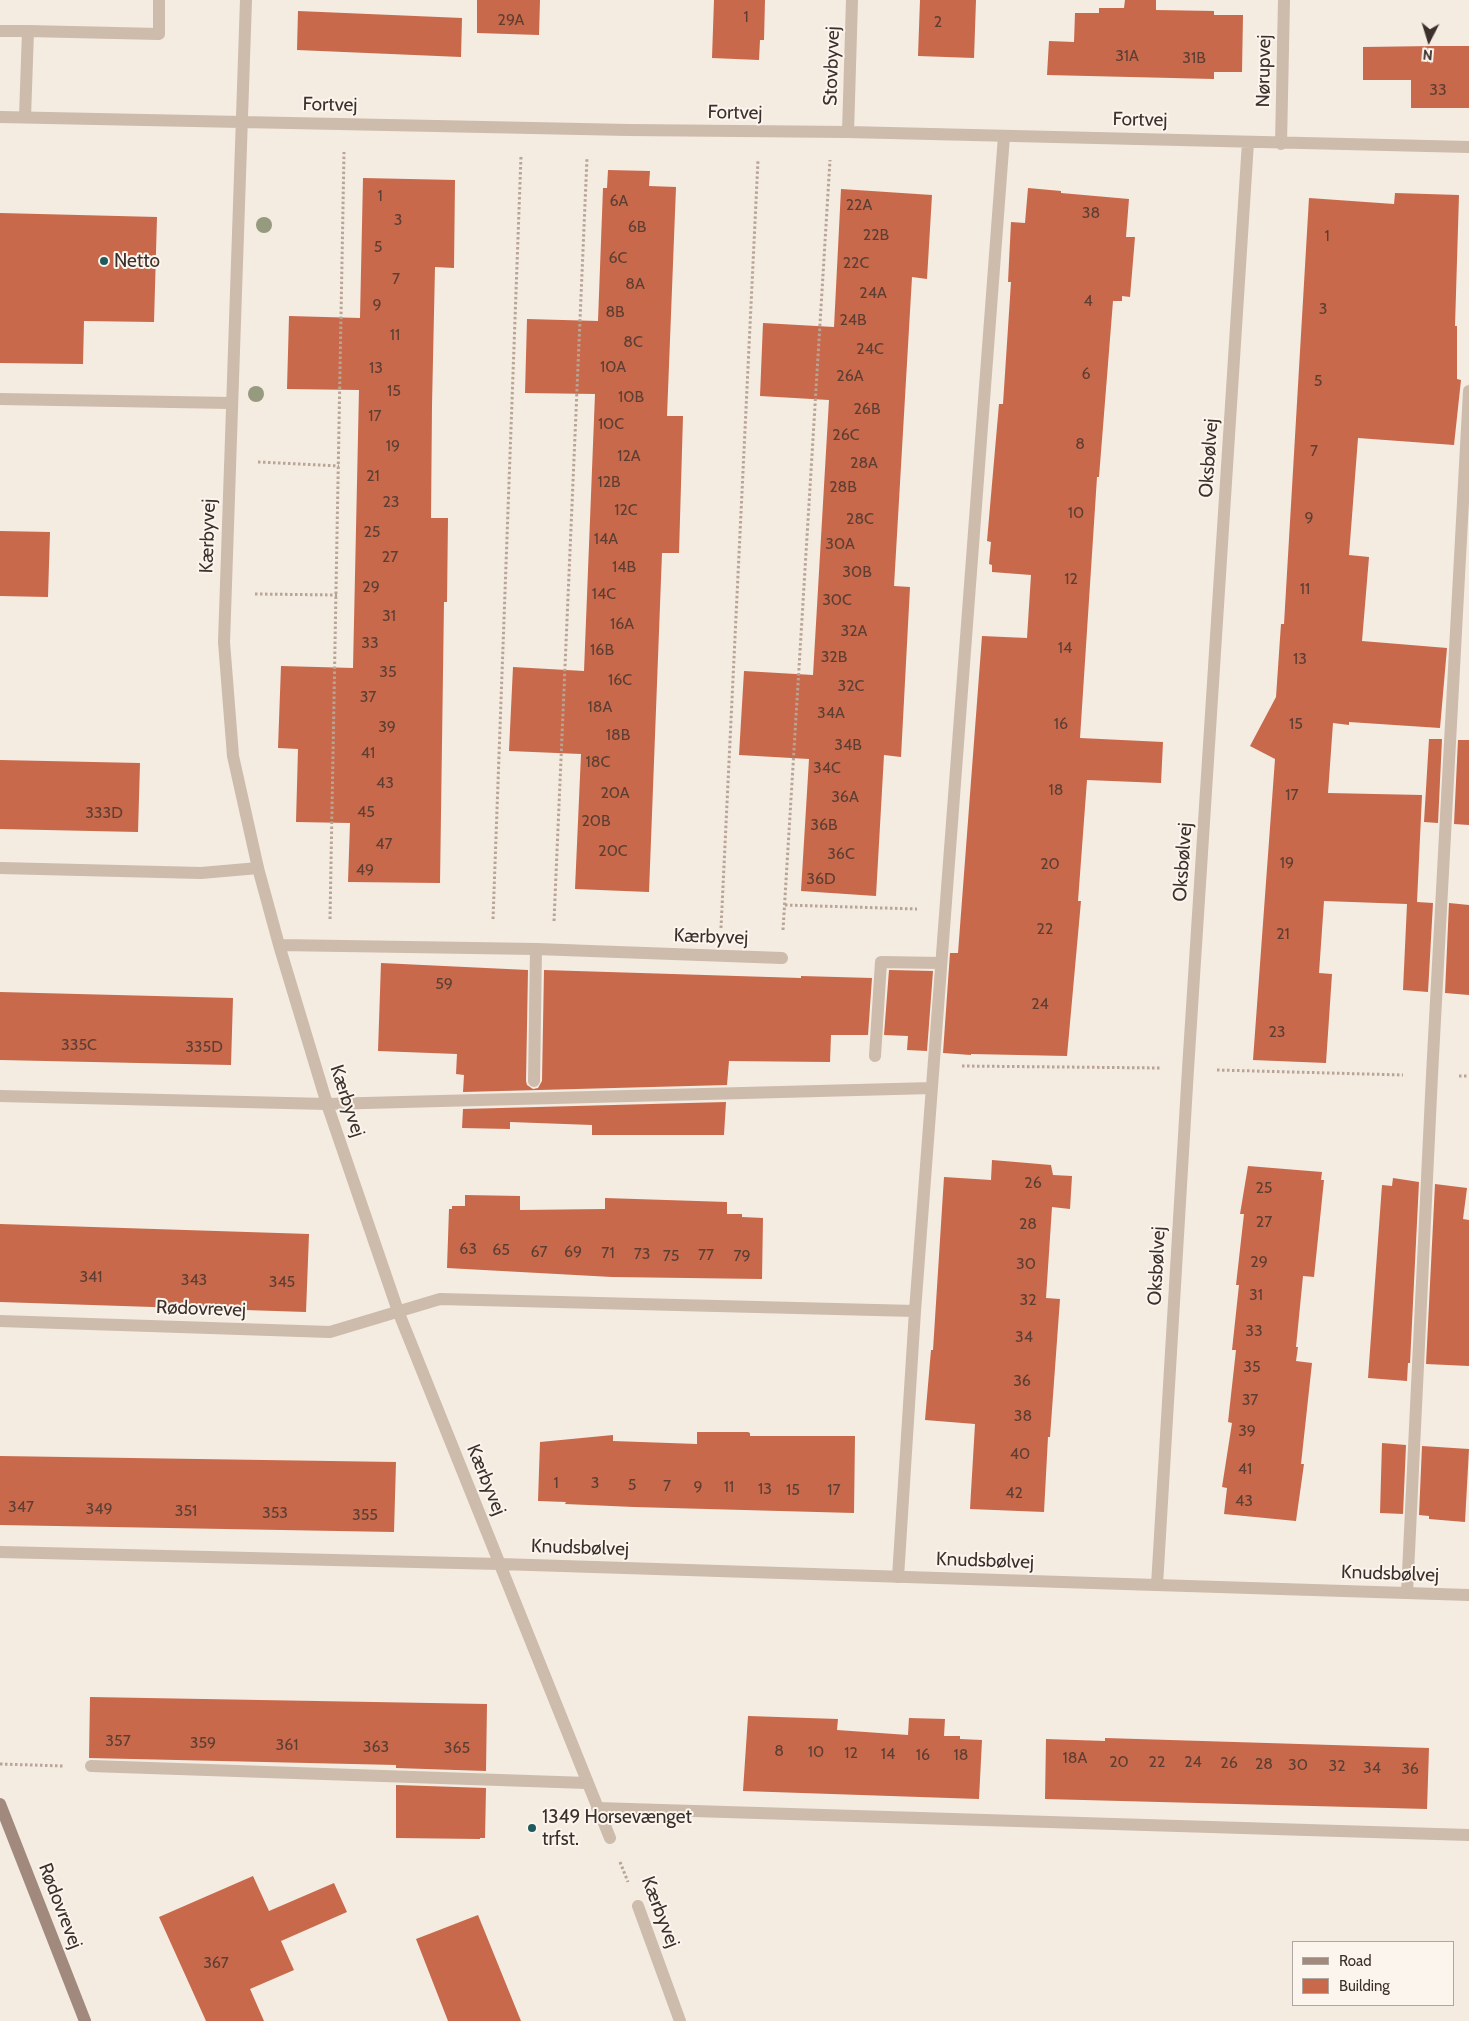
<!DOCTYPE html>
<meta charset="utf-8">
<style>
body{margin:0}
#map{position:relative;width:1469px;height:2021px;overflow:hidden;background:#f4ebe1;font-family:Cabin,sans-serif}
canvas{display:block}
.legend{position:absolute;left:1292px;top:1941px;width:162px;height:65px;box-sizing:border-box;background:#fbf5ee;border:1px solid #aea6a0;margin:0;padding:6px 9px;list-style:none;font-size:15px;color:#3b302b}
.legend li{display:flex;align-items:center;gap:10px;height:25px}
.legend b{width:25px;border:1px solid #aea6a0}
.north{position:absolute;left:1404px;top:15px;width:50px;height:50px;-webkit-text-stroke:4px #fbf5ee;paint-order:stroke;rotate:185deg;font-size:14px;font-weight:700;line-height:20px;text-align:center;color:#3b302b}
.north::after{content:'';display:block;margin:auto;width:18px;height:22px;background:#3b302b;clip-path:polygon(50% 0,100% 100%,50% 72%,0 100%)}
</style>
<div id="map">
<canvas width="1469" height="2021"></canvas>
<ul class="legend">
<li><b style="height:6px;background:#a18a7d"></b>Road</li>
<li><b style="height:14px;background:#c8694b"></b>Building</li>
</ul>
<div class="north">N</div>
</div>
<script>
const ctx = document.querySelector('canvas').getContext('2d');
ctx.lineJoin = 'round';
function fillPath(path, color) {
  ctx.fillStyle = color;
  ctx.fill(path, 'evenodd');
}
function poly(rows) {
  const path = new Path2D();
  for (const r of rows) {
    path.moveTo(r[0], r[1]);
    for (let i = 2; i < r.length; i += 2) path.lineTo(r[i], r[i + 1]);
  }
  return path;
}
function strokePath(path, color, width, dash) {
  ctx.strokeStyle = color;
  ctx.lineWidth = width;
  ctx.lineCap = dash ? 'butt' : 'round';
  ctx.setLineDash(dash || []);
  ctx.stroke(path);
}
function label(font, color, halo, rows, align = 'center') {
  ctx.font = font + ' Cabin,sans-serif';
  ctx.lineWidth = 4;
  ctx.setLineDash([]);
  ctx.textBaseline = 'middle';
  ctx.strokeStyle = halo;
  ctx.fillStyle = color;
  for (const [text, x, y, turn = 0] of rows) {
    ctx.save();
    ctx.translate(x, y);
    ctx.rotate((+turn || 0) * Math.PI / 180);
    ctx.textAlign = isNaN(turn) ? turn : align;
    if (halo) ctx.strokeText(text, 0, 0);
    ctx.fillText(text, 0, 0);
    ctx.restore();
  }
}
fillPath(poly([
 [477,0,540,0,539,35,477,33],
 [714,0,765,0,764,40,760,40,759,60,712,58],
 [920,0,976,0,974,58,918,56],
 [1125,0,1156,0,1156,10,1214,11,1214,15,1243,15,1242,72,1214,72,1214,79,1047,75,1049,41,1074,42,1075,13,1099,13,1099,8,1124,8],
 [298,11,462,18,461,57,297,50],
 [1433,46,1469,46,1469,108,1411,108,1411,80,1363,80,1363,47],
 [608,170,650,171,649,186,676,187,667,416,683,416,679,553,662,553,649,892,575,889,581,754,509,751,513,667,584,671,595,394,525,393,527,319,598,321,603,188,607,188],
 [363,178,455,180,454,268,435,267,432,405,431,518,448,518,447,602,444,602,440,883,348,882,350,823,296,822,298,749,278,748,281,666,353,668,359,390,287,389,289,316,360,318],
 [1028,188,1061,191,1061,193,1129,199,1126,237,1135,237,1130,297,1122,296,1122,301,1113,301,1099,477,1097,477,1080,738,1163,742,1161,783,1087,780,1078,901,1081,901,1067,1056,971,1054,971,1055,943,1053,950,953,958,953,982,636,1027,638,1031,575,992,572,992,565,989,564,991,542,987,541,999,404,1003,404,1011,282,1008,282,1011,222,1025,223],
 [841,189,932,195,927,279,912,277,894,586,910,587,901,757,884,755,876,896,801,891,809,759,739,755,744,671,813,675,829,400,760,396,763,323,834,327],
 [1395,193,1459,195,1455,326,1457,326,1457,379,1461,380,1454,445,1358,438,1349,555,1369,557,1362,641,1447,648,1440,728,1349,722,1349,725,1333,723,1328,793,1422,795,1417,902,1433,903,1428,992,1403,990,1407,904,1324,901,1319,973,1332,974,1326,1063,1253,1060,1275,759,1250,746,1276,697,1281,624,1284,624,1309,198,1394,204],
 [0,213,157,217,154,322,84,321,83,364,0,363],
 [0,531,50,532,48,597,0,596],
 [1429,739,1442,739,1438,823,1424,822],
 [1458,740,1469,740,1469,825,1454,824],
 [0,760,140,763,138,832,0,829],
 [1449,903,1469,905,1469,995,1445,993],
 [381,963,528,970,526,1081,527,1085,533,1089,538,1088,542,1081,544,970,801,978,801,976,872,978,868,1035,831,1035,830,1062,729,1061,727,1085,463,1092,464,1075,456,1074,457,1054,378,1051],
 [889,970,933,971,927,1051,907,1050,908,1036,884,1035],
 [0,992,233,998,231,1065,0,1060],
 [726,1102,724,1135,592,1135,592,1125,510,1122,510,1129,462,1128,463,1109],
 [992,1160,1051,1165,1053,1175,1072,1176,1070,1209,1052,1207,1046,1298,1060,1299,1050,1437,1048,1437,1044,1512,970,1509,975,1424,925,1420,931,1350,933,1350,944,1177,991,1180],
 [1248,1166,1322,1172,1321,1180,1324,1180,1314,1277,1303,1276,1296,1347,1298,1347,1296,1361,1312,1363,1301,1464,1304,1464,1296,1521,1224,1514,1227,1488,1222,1487,1232,1423,1228,1422,1236,1350,1232,1350,1239,1285,1236,1285,1244,1214,1240,1214],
 [1393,1178,1419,1182,1410,1363,1408,1363,1407,1381,1368,1378,1382,1185,1392,1186],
 [1435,1184,1467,1188,1463,1219,1469,1220,1469,1366,1426,1364],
 [465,1195,520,1196,520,1210,605,1209,605,1198,727,1202,727,1214,742,1214,742,1217,763,1218,762,1279,612,1277,447,1268,449,1209,452,1209,452,1206,465,1206],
 [0,1224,309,1234,306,1312,0,1302],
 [697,1432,748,1432,750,1433,750,1436,855,1436,854,1513,634,1507,565,1504,566,1502,538,1501,540,1442,613,1435,613,1441,697,1444],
 [1382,1443,1406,1445,1403,1514,1380,1513],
 [1422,1446,1469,1449,1465,1522,1429,1519,1429,1516,1419,1515],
 [0,1456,396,1462,394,1532,0,1525],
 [90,1697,487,1704,486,1771,396,1768,396,1765,89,1758],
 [748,1716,838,1719,837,1730,908,1735,909,1718,945,1719,944,1736,960,1736,960,1739,982,1740,979,1799,743,1791],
 [1105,1738,1429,1748,1427,1809,1045,1799,1046,1739,1105,1741],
 [396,1785,486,1788,485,1838,480,1838,480,1839,396,1838],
 [253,1876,269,1911,334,1883,347,1912,281,1941,294,1970,250,1989,264,2021,206,2021,159,1917],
 [478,1915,521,2021,448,2021,416,1939]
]), '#c8694b');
strokePath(poly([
 [258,462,339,466],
 [255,594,337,595],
 [785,905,917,909],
 [330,919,344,152],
 [493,919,521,156],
 [554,921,587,158],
 [721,928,758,160],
 [783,930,830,160],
 [962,1066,1160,1068],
 [1217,1070,1403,1075],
 [1459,1076,1469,1076],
 [0,1764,63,1766],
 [620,1862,628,1882]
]), '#b9a596', 3, [2.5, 2.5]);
strokePath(poly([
 [0,31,28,31],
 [25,117,28,31,159,34,159,0],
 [0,399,231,403],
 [0,868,201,873,258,868],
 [875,1056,881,962,941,963],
 [534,1081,536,949],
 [0,1096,327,1104,932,1088],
 [0,1321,330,1332,440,1299,915,1311],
 [0,1552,500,1564],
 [898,1577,915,1311,1004,136],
 [1407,1593,1432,1075,1469,391],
 [91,1766,587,1783],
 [597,1808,1469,1835]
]), '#cdbbac', 12);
strokePath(poly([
 [246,0,224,642,233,756,258,868,279,945,327,1104,398,1311,610,1838],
 [0,117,629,130,848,132,1469,147],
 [848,132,852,0],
 [1281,144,1284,0],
 [279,945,536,949,782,958],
 [500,1564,1469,1595],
 [1157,1585,1188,1069,1248,142],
 [638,1906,680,2021]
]), '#cdbbac', 12);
strokePath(poly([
 [0,1804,85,2021]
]), '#a18a7d', 12);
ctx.fillStyle = '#969b7f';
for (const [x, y] of [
 [264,225],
 [256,394]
]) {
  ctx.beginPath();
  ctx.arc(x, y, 8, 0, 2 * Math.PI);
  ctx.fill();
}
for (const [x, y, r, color] of [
 [104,261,5,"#1f5a5e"],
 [532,1828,5,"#1f5a5e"]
]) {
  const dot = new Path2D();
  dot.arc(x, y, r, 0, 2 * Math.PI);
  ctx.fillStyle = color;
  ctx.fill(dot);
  strokePath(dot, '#fbf5ee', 2);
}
label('16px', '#5e3e33', null, [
 ["1",746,17],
 ["29A",511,20],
 ["2",938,22],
 ["31A",1127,56],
 ["31B",1194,58],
 ["33",1438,90],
 ["1",380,196],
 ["6A",619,201],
 ["22A",859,205],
 ["38",1091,213],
 ["3",398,220],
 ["6B",637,227],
 ["22B",876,235],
 ["1",1327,236],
 ["5",378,247],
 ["6C",618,258],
 ["22C",856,263],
 ["7",396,279],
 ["8A",635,284],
 ["24A",873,293],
 ["4",1088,301],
 ["9",377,305],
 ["3",1323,309],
 ["8B",615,312],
 ["24B",853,320],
 ["11",395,335],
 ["8C",633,342],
 ["24C",870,349],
 ["10A",613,367],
 ["13",376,368],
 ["6",1086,374],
 ["26A",850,376],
 ["5",1318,381],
 ["15",394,391],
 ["10B",631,397],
 ["26B",867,409],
 ["17",375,416],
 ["10C",611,424],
 ["26C",846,435],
 ["8",1080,444],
 ["19",393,446],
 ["7",1314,451],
 ["12A",629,456],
 ["28A",864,463],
 ["21",373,476],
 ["12B",609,482],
 ["28B",843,487],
 ["23",391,502],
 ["12C",626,510],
 ["10",1076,513],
 ["9",1309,518],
 ["28C",860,519],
 ["25",372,532],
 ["14A",606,539],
 ["30A",840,544],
 ["27",390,557],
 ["14B",624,567],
 ["30B",857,572],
 ["12",1071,579],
 ["29",371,587],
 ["11",1305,589],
 ["14C",604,594],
 ["30C",837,600],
 ["31",389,616],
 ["16A",622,624],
 ["32A",854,631],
 ["33",370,643],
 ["14",1065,648],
 ["16B",602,650],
 ["32B",834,657],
 ["13",1300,659],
 ["35",388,672],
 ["16C",620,680],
 ["32C",851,686],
 ["37",368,697],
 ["18A",600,707],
 ["34A",831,713],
 ["16",1061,724],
 ["15",1296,724],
 ["39",387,727],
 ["18B",618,735],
 ["34B",848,745],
 ["41",368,753],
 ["18C",598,762],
 ["34C",827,768],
 ["43",385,783],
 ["18",1056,790],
 ["20A",615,793],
 ["17",1292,795],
 ["36A",845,797],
 ["45",366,812],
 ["333D",104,813],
 ["20B",596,821],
 ["36B",824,825],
 ["47",384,844],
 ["20C",613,851],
 ["36C",841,854],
 ["19",1287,863],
 ["20",1050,864],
 ["49",365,870],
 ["36D",821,879],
 ["22",1045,929],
 ["21",1283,934],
 ["59",444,984],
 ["24",1040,1004],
 ["23",1277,1032],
 ["335C",79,1045],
 ["335D",204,1047],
 ["26",1033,1183],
 ["25",1264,1188],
 ["27",1264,1222],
 ["28",1028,1224],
 ["63",468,1249],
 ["65",501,1250],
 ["67",539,1252],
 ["69",573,1252],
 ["71",608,1253],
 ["73",642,1254],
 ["77",706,1255],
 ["75",671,1256],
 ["79",742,1256],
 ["29",1259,1262],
 ["30",1026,1264],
 ["341",91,1277],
 ["343",194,1280],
 ["345",282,1282],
 ["31",1256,1295],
 ["32",1028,1300],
 ["33",1254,1331],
 ["34",1024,1337],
 ["35",1252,1367],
 ["36",1022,1381],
 ["37",1250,1400],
 ["38",1023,1416],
 ["39",1247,1431],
 ["40",1020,1454],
 ["41",1245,1469],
 ["1",556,1483],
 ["3",595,1483],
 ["5",632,1485],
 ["7",667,1486],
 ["9",698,1487],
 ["11",729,1487],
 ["13",765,1489],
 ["15",793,1490],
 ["17",834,1490],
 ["42",1014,1493],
 ["43",1244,1501],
 ["347",21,1507],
 ["349",99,1509],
 ["351",186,1511],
 ["353",275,1513],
 ["355",365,1515],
 ["357",118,1741],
 ["359",203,1743],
 ["361",287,1745],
 ["363",376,1747],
 ["365",457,1748],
 ["8",779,1751],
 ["10",816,1752],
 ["12",851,1753],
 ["14",888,1754],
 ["16",923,1755],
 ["18",961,1755],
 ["18A",1075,1758],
 ["20",1119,1762],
 ["22",1157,1762],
 ["24",1193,1762],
 ["26",1229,1763],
 ["28",1264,1764],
 ["30",1298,1765],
 ["32",1337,1766],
 ["34",1372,1768],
 ["36",1410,1769],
 ["367",216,1963]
]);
label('19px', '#3b302b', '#fbf5ee', [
 ["Stovbyvej",832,66,-88],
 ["Nørupvej",1264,71,-89],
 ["Fortvej",330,105,1],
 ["Fortvej",735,113,1],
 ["Fortvej",1140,120,1],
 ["Oksbølvej",1209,458,-86],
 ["Kærbyvej",208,536,-88],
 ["Oksbølvej",1183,862,-86],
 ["Kærbyvej",711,937,2],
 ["Kærbyvej",347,1101,72],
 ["Oksbølvej",1157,1266,-87],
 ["Rødovrevej",201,1309,2],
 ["Kærbyvej",486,1480,68],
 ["Knudsbølvej",580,1548,2],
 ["Knudsbølvej",985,1561,2],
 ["Knudsbølvej",1390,1574,2],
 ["Rødovrevej",60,1906,69],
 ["Kærbyvej",660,1912,69]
]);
label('19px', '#3b302b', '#fbf5ee', [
 ["Netto",114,261],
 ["1349 Horsevænget",542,1817],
 ["trfst.",542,1839]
], 'left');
</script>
